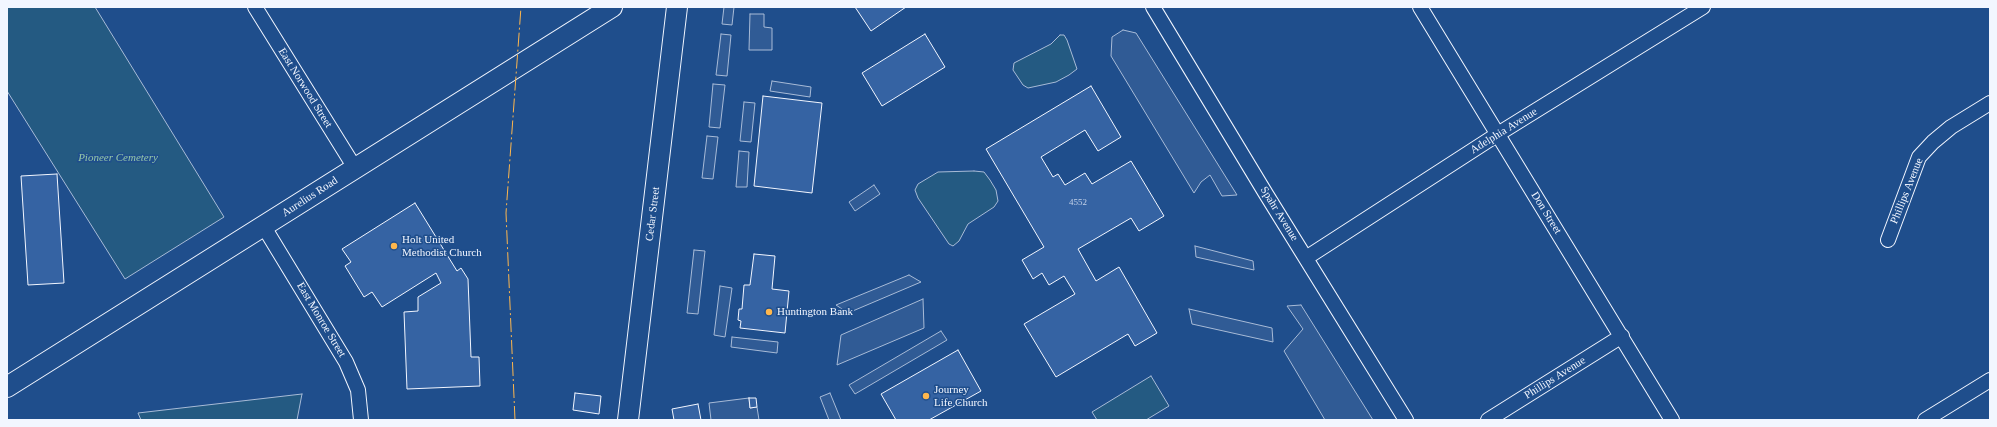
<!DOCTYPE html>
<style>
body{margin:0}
#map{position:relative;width:1997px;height:427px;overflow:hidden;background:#1f4e8c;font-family:"Times New Roman",serif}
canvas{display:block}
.frame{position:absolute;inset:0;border:8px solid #f2f6ff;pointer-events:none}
</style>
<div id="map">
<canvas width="1997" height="427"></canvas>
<div class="frame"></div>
</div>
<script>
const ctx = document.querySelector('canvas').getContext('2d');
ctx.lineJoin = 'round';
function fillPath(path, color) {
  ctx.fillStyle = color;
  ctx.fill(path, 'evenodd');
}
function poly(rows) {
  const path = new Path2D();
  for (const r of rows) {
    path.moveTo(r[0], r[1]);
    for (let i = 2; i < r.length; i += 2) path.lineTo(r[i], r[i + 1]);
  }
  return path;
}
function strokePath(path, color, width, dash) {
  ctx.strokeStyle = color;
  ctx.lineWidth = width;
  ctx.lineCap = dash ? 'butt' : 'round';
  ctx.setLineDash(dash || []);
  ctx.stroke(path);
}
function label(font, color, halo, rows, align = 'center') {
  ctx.font = font + ' "Times New Roman",serif';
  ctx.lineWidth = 3;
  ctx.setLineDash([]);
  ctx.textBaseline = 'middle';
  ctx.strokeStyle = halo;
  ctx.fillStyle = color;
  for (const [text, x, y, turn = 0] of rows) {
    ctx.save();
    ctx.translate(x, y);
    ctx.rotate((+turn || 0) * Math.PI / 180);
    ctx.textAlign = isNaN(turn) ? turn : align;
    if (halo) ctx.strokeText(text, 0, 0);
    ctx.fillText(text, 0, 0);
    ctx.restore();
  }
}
const green = poly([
 [7,7,95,7,224,217,125,279,7,91,7,7],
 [1060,35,1064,35,1067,40,1077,69,1069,75,1056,82,1028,88,1023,85,1013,70,1014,63,1051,44,1060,35],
 [974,171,984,172,990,180,996,190,998,201,994,207,968,224,959,241,953,246,949,244,918,198,915,190,918,184,938,172,974,171],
 [1151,376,1169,406,1146,420,1097,420,1092,412,1151,376],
 [302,394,297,420,141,420,138,413,302,394]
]);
fillPath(green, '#245a82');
strokePath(green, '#a8bbd7', 1);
const parking = poly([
 [724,7,734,7,732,25,722,24,724,7],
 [750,14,764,14,764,27,772,28,772,50,749,50,750,14],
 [1123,30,1136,33,1237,195,1222,196,1210,175,1201,182,1194,193,1111,56,1112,37,1123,30],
 [721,34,731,35,727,76,716,75,721,34],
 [772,81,811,87,810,97,770,91,772,81],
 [713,84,725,85,720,128,709,127,713,84],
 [744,102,755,103,751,142,740,141,744,102],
 [707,136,718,137,713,179,702,178,707,136],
 [739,151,749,152,747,187,736,187,739,151],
 [874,185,880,194,855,211,849,202,874,185],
 [1195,246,1253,261,1254,270,1196,257,1195,246],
 [694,250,705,251,698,314,687,313,694,250],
 [909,275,921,282,848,313,836,305,909,275],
 [720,286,732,288,725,337,714,335,720,286],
 [923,299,924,328,837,365,841,335,923,299],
 [1301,305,1373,420,1325,420,1284,351,1303,329,1287,306,1301,305],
 [1189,309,1272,328,1273,342,1192,324,1189,309],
 [941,331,947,340,855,394,849,385,941,331],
 [732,337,778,342,777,353,731,347,732,337],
 [830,393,841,420,829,420,820,397,830,393],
 [749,398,750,408,757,407,759,420,711,420,709,403,749,398]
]);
fillPath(parking, '#305b95');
strokePath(parking, '#a8bbd7', 1);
const building = poly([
 [855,7,906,7,871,31,855,7],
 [925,34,945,67,882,106,862,73,925,34],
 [1091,86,1121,137,1098,151,1085,130,1041,157,1053,177,1058,174,1065,185,1085,173,1092,184,1131,161,1164,216,1139,231,1131,218,1078,249,1096,281,1119,267,1157,333,1135,346,1128,334,1056,377,1024,324,1075,294,1064,276,1049,285,1042,273,1033,279,1022,260,1044,247,986,149,1091,86],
 [763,96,822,103,812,193,754,186,763,96],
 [57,174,64,283,28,285,21,176,57,174],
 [415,203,457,271,461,268,468,279,471,357,479,357,480,386,407,389,404,312,418,311,418,297,441,283,436,273,382,307,372,292,364,297,345,266,351,262,342,249,415,203],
 [754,254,775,256,772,289,789,291,785,333,740,328,741,321,738,320,739,309,742,309,744,285,750,285,754,254],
 [958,350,981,391,929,420,896,420,881,394,958,350],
 [575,393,601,396,599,414,573,410,575,393],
 [749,398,756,398,757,407,750,408,749,398],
 [698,404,701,420,674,420,672,409,698,404]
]);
fillPath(building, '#3563a3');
strokePath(building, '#f2f6ff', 1);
const street = poly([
 [255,7,355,168],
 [1153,7,1266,194,1406,420],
 [1420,7,1672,420],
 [264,227,346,362,358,390,361,420],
 [1888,240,1919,157,1933,142,1951,127,1990,103],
 [1306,258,1498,134,1703,7],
 [1488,420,1622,336],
 [1925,420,1990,380]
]);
const secondary = poly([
 [7,387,612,7],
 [628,420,677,7]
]);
strokePath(street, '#f2f6ff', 16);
strokePath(secondary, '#f2f6ff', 22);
strokePath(street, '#1f4e8c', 14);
strokePath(secondary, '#1f4e8c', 20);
strokePath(poly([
 [515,420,506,213,521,7]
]), '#ffb74d', 1, [14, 3, 2, 3]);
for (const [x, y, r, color] of [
 [394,246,4,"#ffb74d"],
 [769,312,4,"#ffb74d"],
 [926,396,4,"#ffb74d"]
]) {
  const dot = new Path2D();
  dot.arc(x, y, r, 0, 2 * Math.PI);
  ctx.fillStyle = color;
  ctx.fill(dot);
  strokePath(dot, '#1f4e8c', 1.5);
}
label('9px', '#c3d1e8', null, [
 ["4552",1078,203]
]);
label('11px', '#f2f6ff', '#1f4e8c', [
 ["East Norwood Street",305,88,58],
 ["Adelphia Avenue",1504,131,-32],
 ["Phillips Avenue",1907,191,-68],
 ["Aurelius Road",310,197,-33],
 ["Don Street",1546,213,58],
 ["Cedar Street",653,214,-83],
 ["Spahr Avenue",1279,214,58],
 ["East Monroe Street",321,320,59],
 ["Phillips Avenue",1555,378,-32]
]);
label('italic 11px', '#97c8a6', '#1f4e8c', [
 ["Pioneer Cemetery",118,158]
]);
label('11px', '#f2f6ff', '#1f4e8c', [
 ["Holt United",402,240],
 ["Methodist Church",402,253],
 ["Huntington Bank",777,312],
 ["Journey",934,390],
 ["Life Church",934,403]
], 'left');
</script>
